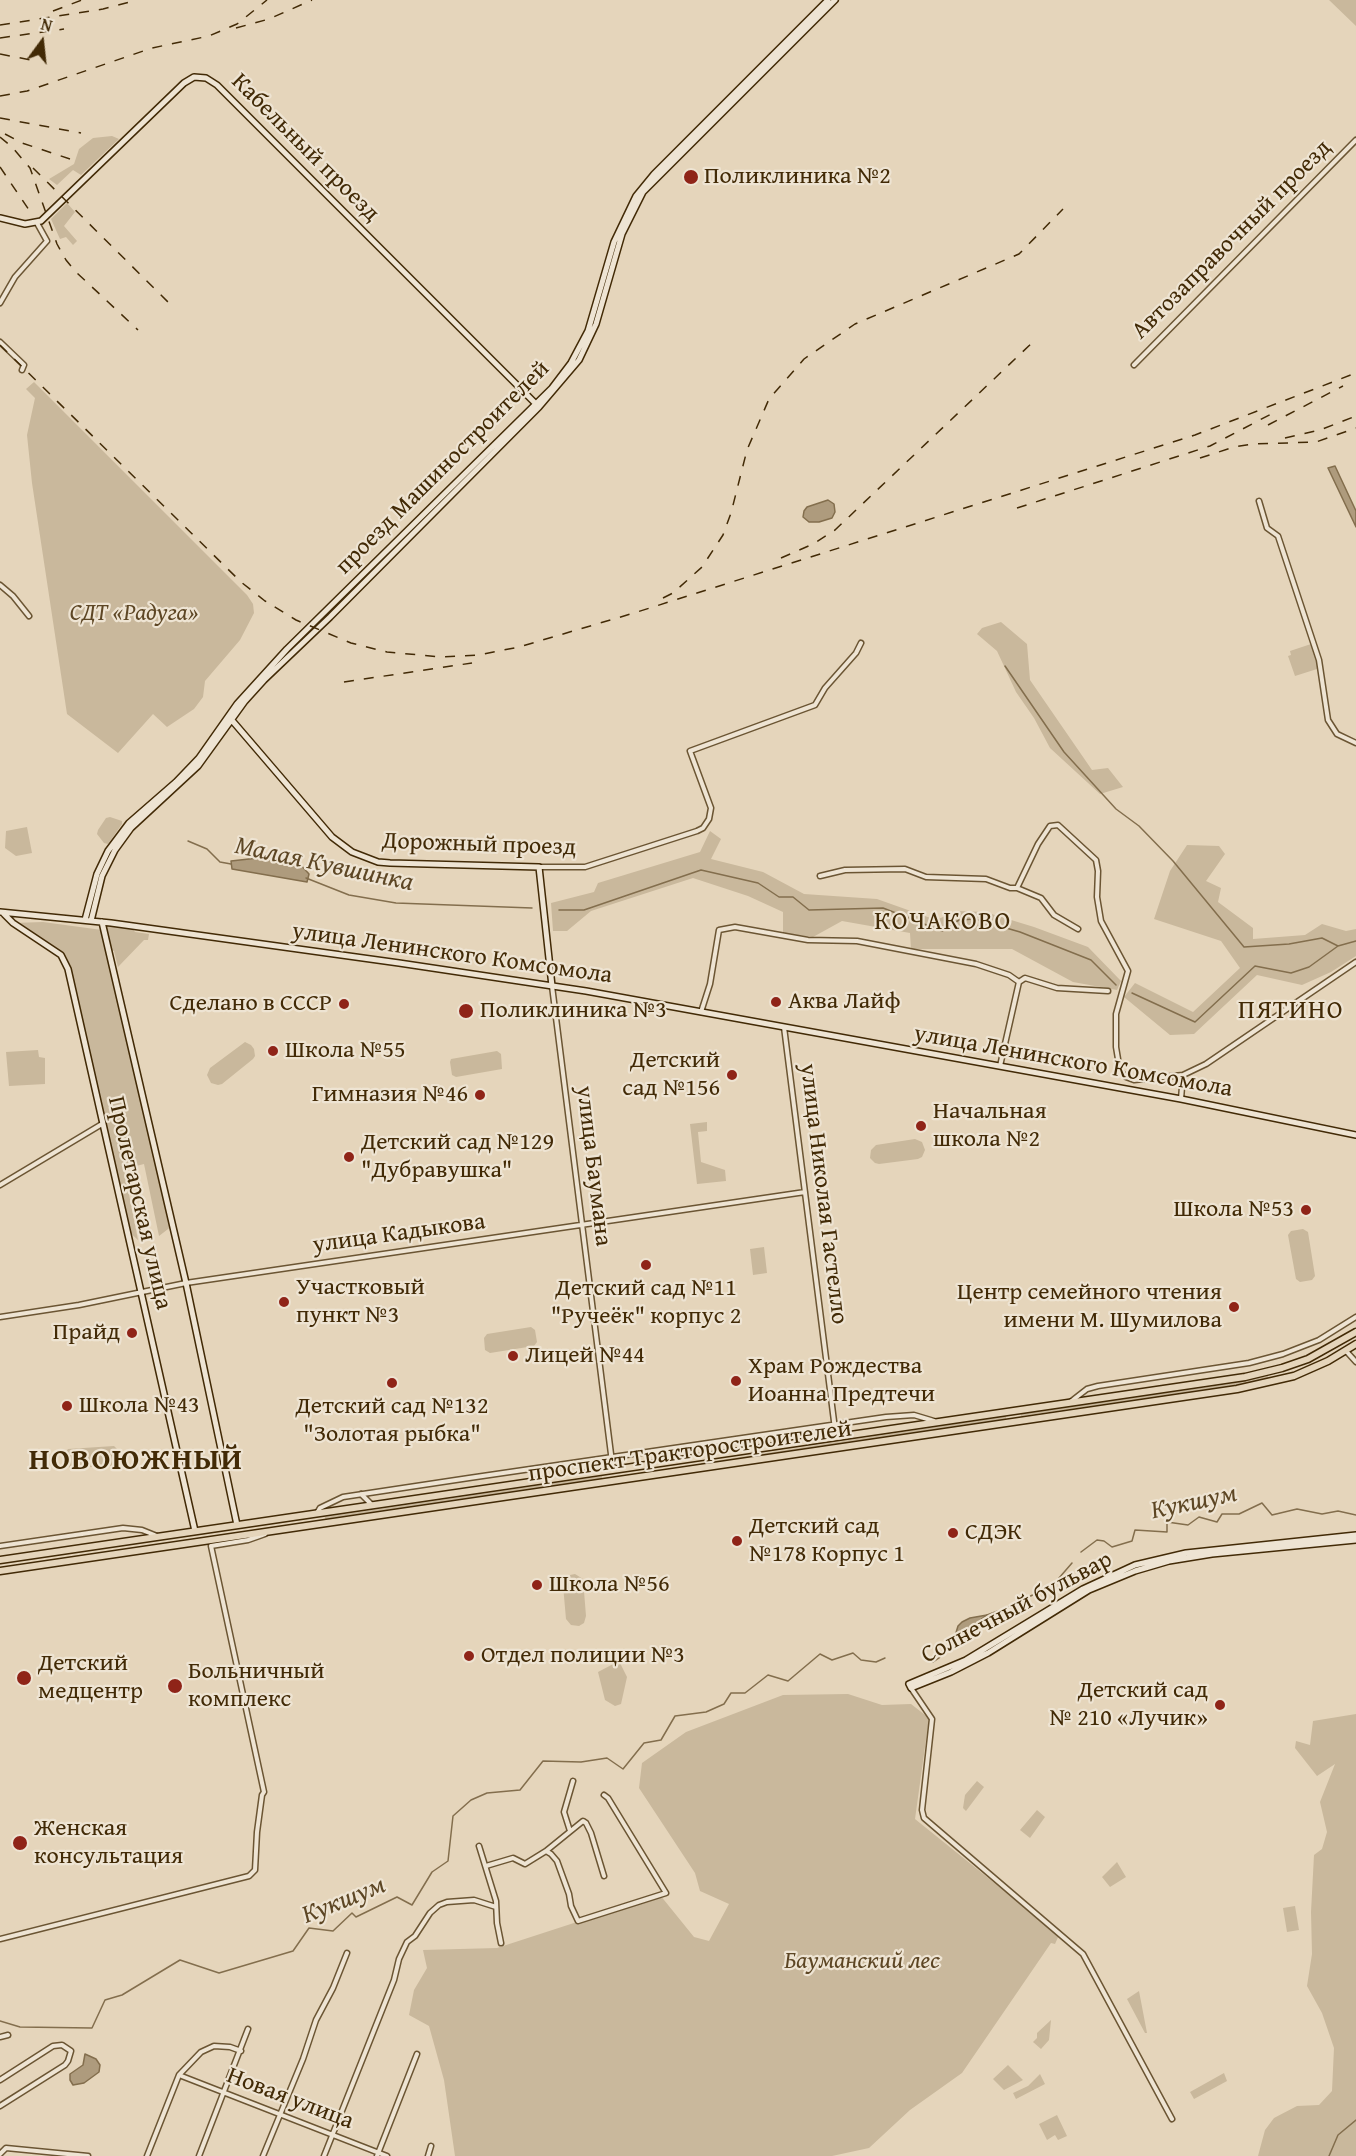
<!DOCTYPE html>
<meta charset="utf-8">
<style>
body{margin:0}
#map{position:relative;width:1356px;height:2156px;overflow:hidden;background:#e5d5bb;font-family:"Gentium Book Plus",serif}
canvas{display:block}
.north{position:absolute;left:12px;top:12px;width:60px;height:60px;-webkit-text-stroke:4px #eee4d3;paint-order:stroke;rotate:15deg;font-size:16px;font-weight:700;line-height:24px;text-align:center;color:#422a06}
.north::after{content:'';display:block;margin:auto;width:21px;height:27px;background:#422a06;clip-path:polygon(50% 0,100% 100%,50% 72%,0 100%)}
</style>
<div id="map">
<canvas width="1356" height="2156"></canvas>
<div class="north">N</div>
</div>
<script>
const ctx = document.querySelector('canvas').getContext('2d');
ctx.lineJoin = 'round';
function fillPath(path, color) {
  ctx.fillStyle = color;
  ctx.fill(path, 'evenodd');
}
function poly(rows) {
  const path = new Path2D();
  for (const r of rows) {
    path.moveTo(r[0], r[1]);
    for (let i = 2; i < r.length; i += 2) path.lineTo(r[i], r[i + 1]);
  }
  return path;
}
function strokePath(path, color, width, dash) {
  ctx.strokeStyle = color;
  ctx.lineWidth = width;
  ctx.lineCap = dash ? 'butt' : 'round';
  ctx.setLineDash(dash || []);
  ctx.stroke(path);
}
function label(font, color, halo, rows, align = 'center') {
  ctx.font = font + ' "Gentium Book Plus",serif';
  ctx.lineWidth = 4.5;
  ctx.setLineDash([]);
  ctx.textBaseline = 'middle';
  ctx.strokeStyle = halo;
  ctx.fillStyle = color;
  for (const [text, x, y, turn = 0] of rows) {
    ctx.save();
    ctx.translate(x, y);
    ctx.rotate((+turn || 0) * Math.PI / 180);
    ctx.textAlign = isNaN(turn) ? turn : align;
    if (halo) ctx.strokeText(text, 0, 0);
    ctx.fillText(text, 0, 0);
    ctx.restore();
  }
}
fillPath(poly([
 [1329,0,1356,0,1356,26],
 [112,136,119,139,81,175,73,170,57,185,49,179,74,164,79,149,93,138],
 [67,203,75,212,64,226,77,241,73,245,66,237,60,239,51,219],
 [34,382,247,595,253,604,254,613,240,640,205,681,203,697,194,709,167,727,153,714,118,753,67,714,32,483,27,435,35,398,26,389],
 [1001,622,1027,644,1030,680,1092,770,1108,768,1123,787,1100,794,1050,748,1034,718,1016,692,997,651,977,634,982,628],
 [1311,644,1319,666,1317,669,1295,676,1288,656,1291,655,1290,651],
 [110,817,122,821,122,824,108,844,104,843,97,834,98,830,106,818],
 [27,827,32,853,16,856,5,848,6,831],
 [710,831,721,839,711,859,763,872,804,894,877,899,936,920,957,911,985,912,1034,927,1088,947,1121,981,1117,990,1073,982,1012,949,911,949,910,933,842,921,813,937,783,933,783,912,748,896,693,878,591,911,567,931,553,931,551,903,594,892,598,883,700,852],
 [1187,845,1219,846,1225,854,1206,881,1221,888,1218,902,1253,928,1253,939,1305,935,1322,924,1346,931,1356,929,1356,956,1331,972,1302,985,1257,975,1194,1034,1170,1035,1124,997,1135,983,1193,1012,1240,968,1221,941,1154,919,1170,871],
 [43,922,102,930,172,1226,159,1236,144,1164,124,1169,138,1240,126,1229,65,961,13,923],
 [107,925,132,928,135,932,149,934,148,940,144,940,118,967,114,951,111,950,105,927],
 [245,1042,251,1045,254,1049,255,1056,253,1059,222,1084,218,1085,211,1083,207,1075,210,1068],
 [38,1050,39,1057,45,1058,45,1084,9,1086,6,1052],
 [497,1051,501,1054,502,1069,456,1077,452,1075,450,1062,451,1059],
 [707,1122,707,1131,698,1132,701,1162,725,1170,726,1181,697,1184,690,1124],
 [915,1139,922,1142,925,1150,922,1157,918,1159,879,1164,875,1163,870,1158,871,1150,876,1145],
 [1303,1229,1308,1232,1315,1276,1312,1280,1300,1282,1296,1279,1288,1235,1291,1231],
 [764,1247,767,1273,753,1275,750,1249],
 [531,1327,535,1330,537,1342,534,1346,490,1353,485,1350,484,1338,487,1334],
 [1268,1376,1268,1379,1229,1387,1021,1416,1021,1413,1229,1384],
 [1006,1416,1006,1419,701,1465,701,1463],
 [114,1446,118,1450,119,1462,115,1466,70,1468,67,1466,66,1452,68,1449],
 [602,1476,602,1479,325,1519,325,1517],
 [575,1574,583,1579,586,1616,584,1623,579,1626,571,1625,566,1619,563,1585,570,1575],
 [619,1661,627,1677,621,1704,615,1706,605,1700,598,1672],
 [848,1694,882,1705,911,1704,929,1718,915,1819,1059,1935,1055,1944,1051,1943,962,2073,910,2110,869,2148,832,2156,455,2156,444,2080,429,2026,409,2015,414,1990,427,1968,423,1950,497,1948,660,1895,694,1937,709,1941,729,1904,700,1891,695,1873,639,1788,642,1763,686,1732,783,1695],
 [1356,1714,1356,2156,1258,2156,1265,2130,1274,2118,1297,2106,1319,2105,1332,2091,1334,2048,1322,2013,1307,1986,1312,1954,1311,1912,1314,1855,1322,1849,1327,1832,1320,1802,1335,1764,1317,1776,1295,1748,1296,1741,1310,1745,1313,1721],
 [977,1781,984,1787,966,1811,963,1808,965,1795],
 [1037,1810,1045,1817,1030,1838,1020,1830],
 [1117,1862,1126,1877,1110,1887,1102,1877],
 [1295,1906,1299,1930,1287,1932,1283,1908],
 [1139,1991,1147,2033,1145,2033,1127,1999],
 [1051,2020,1049,2040,1041,2049,1033,2042,1037,2038,1037,2033],
 [1008,2065,1023,2080,1004,2090,993,2079],
 [1224,2073,1227,2081,1194,2099,1190,2092],
 [1040,2074,1045,2084,1016,2099,1013,2093,1028,2086],
 [1057,2115,1067,2136,1058,2140,1055,2135,1047,2140,1039,2124]
]), '#c9b89c');
const water = poly([
 [1335,466,1356,511,1356,527,1328,468,1335,466],
 [828,500,834,504,835,512,832,518,819,522,809,522,803,517,804,511,807,507,828,500],
 [267,857,299,863,309,874,307,882,232,869,231,861,267,857],
 [987,1615,975,1624,970,1635,958,1637,955,1636,958,1626,962,1622,970,1618,987,1615],
 [85,2054,96,2059,100,2065,99,2072,84,2083,73,2085,70,2080,70,2074,83,2065,85,2054]
]);
fillPath(water, '#ae9b7d');
strokePath(water, '#836e4d', 1.5);
strokePath(poly([
 [1005,666,1064,752,1116,809,1139,826,1173,861,1244,947,1289,944,1322,938,1338,946],
 [188,841,207,849,220,862,231,864],
 [306,878,349,895,396,903,532,908],
 [559,910,584,910,701,870,758,883,779,897,793,897,809,910,883,908,942,931,959,920,975,919,1020,932,1091,960,1116,985],
 [1132,993,1195,1022,1255,966,1291,973,1309,967,1338,946,1356,941],
 [1081,1552,1097,1540,1104,1541,1112,1547,1132,1541,1135,1530,1167,1532,1167,1522,1188,1525,1199,1517,1217,1522,1222,1514,1239,1514,1262,1503,1272,1515,1297,1509,1322,1514,1338,1511,1356,1515],
 [1059,1578,1072,1563],
 [987,1615,1006,1608,1047,1588],
 [933,1662,939,1658,957,1636],
 [0,2021,20,2027,92,2028,105,2000,122,1995,180,1960,219,1973,293,1951,309,1928,333,1931,352,1913,356,1917,397,1897,412,1905,432,1872,448,1861,453,1816,471,1800,487,1793,520,1790,543,1761,581,1762,607,1758,623,1769,644,1743,661,1740,675,1716,706,1712,724,1704,731,1693,745,1693,768,1675,788,1681,820,1654,832,1660,853,1653,861,1660,876,1662,885,1658],
 [1329,2156,1338,2135,1356,2120]
]), '#836e4d', 1.5);
const street = poly([
 [0,303,15,277,47,241,37,223],
 [0,342,24,365,22,370],
 [1134,365,1356,140],
 [1259,501,1267,528,1278,536,1319,660,1328,720,1337,734,1356,743],
 [0,585,13,596,29,616],
 [539,867,585,867,697,831,703,828,709,819,711,808,690,751,815,705,825,688,856,653,861,643],
 [820,876,845,870,905,869,926,877,986,879,1010,888,1017,888,1041,898,1054,915,1078,929],
 [1017,888,1038,844,1050,826,1058,825,1096,860,1098,871,1097,897,1101,921,1128,971,1116,1014,1116,1047,1120,1071,1126,1077,1134,1080,1183,1075],
 [1019,982,1025,978,1057,988,1108,991],
 [552,986,613,1470],
 [701,1012,710,984,719,930,735,927,808,940,857,941,976,964,1009,975,1019,982],
 [784,1027,836,1437],
 [1000,1066,1019,982],
 [1181,1099,1183,1075,1206,1064,1356,962],
 [0,1185,102,1124],
 [0,1317,79,1305,186,1283,805,1192],
 [1346,1351,1356,1362],
 [1069,1403,1087,1389,1098,1386,1249,1363,1283,1354,1319,1340,1356,1317],
 [361,1494,372,1505],
 [317,1513,320,1508,343,1497,469,1478,886,1417,914,1415,934,1421],
 [0,1546,123,1528,142,1530,157,1536],
 [211,1546,248,1540,265,1534],
 [911,1688,932,1719,922,1810,924,1818,1083,1954,1172,2119],
 [570,1831,564,1812,573,1781],
 [479,1846,496,1901,497,1923,501,1943],
 [546,1851,583,1821,586,1823,591,1833,604,1876],
 [486,1866,513,1858,525,1864,546,1851,551,1854,557,1861,569,1894,571,1906,578,1921,666,1893,608,1798,604,1795],
 [0,1939,249,1876,255,1870,257,1832,262,1795,264,1792,211,1546],
 [0,2037,8,2035],
 [179,2075,387,2156],
 [0,2080,53,2046,62,2045,71,2051,68,2061,65,2065,0,2106],
 [0,2154,6,2148,88,2156],
 [147,2156,179,2075,201,2052,214,2046,230,2047,241,2051],
 [199,2156,248,2029],
 [263,2156,303,2059,316,2020,333,1988,347,1953],
 [324,2156,394,1980,399,1959,407,1942,415,1936,430,1913,439,1905,447,1902,474,1900,496,1907],
 [377,2156,417,2054],
 [428,2156,431,2146]
]);
const secondary = poly([
 [0,218,25,224,41,221,184,83,194,77,206,78,217,85,538,406],
 [230,718,332,837,352,852,378,862,390,863,539,867,552,986],
 [0,912,111,923,399,963,586,991,1181,1099,1356,1135],
 [3,913,13,923,61,955,68,969,195,1531],
 [85,920,97,874,108,851,129,823,176,782,199,758,237,704,287,649,552,388,571,363,588,331,614,242,636,196,654,174,828,0],
 [91,921,102,876,115,850,131,828,198,766,245,701,264,680,330,617,539,407,579,360,596,324,622,234,643,192,835,0],
 [102,922,186,1283,237,1525],
 [1356,1535,1186,1553,1135,1565,1083,1589,966,1660,909,1684,911,1688,951,1672,988,1653,1089,1590,1135,1571,1169,1561,1212,1554,1356,1540]
]);
const primary = poly([
 [0,1560,1245,1377,1282,1368,1308,1359,1356,1332],
 [0,1571,1237,1389,1294,1376,1328,1361,1356,1344]
]);
strokePath(street, '#6b5533', 7);
strokePath(secondary, '#422a06', 8);
strokePath(primary, '#422a06', 9);
strokePath(street, '#eee4d3', 4);
strokePath(secondary, '#eee4d3', 5);
strokePath(primary, '#e5d5bb', 6);
strokePath(poly([
 [53,11,82,0],
 [0,25,103,9,137,0],
 [236,28,269,19,312,0],
 [0,38,64,29],
 [0,54,36,61],
 [0,96,27,91,152,48,209,36,237,24,267,0],
 [0,118,81,133],
 [5,134,22,143,70,159],
 [0,137,12,147,30,168,57,244,66,260,76,272,138,330],
 [0,167,29,210],
 [33,168,172,306],
 [0,345,241,582,265,601,296,620,351,643,387,652,441,657,478,655,519,647,634,613,1195,435,1356,373],
 [1268,425,1343,386],
 [1285,438,1320,430,1356,416],
 [1200,458,1234,447,1253,444,1316,442,1356,428],
 [1017,508,1210,446,1275,412],
 [781,558,813,544,835,530,1034,341],
 [663,598,673,593,702,567,723,535,731,513,747,450,769,399,804,359,855,324,1019,254,1063,209],
 [344,682,472,663]
]), '#422a06', 1.5, [10, 10]);
for (const [x, y, r, color] of [
 [691,177,8,"#8f2418"],
 [776,1002,6,"#8f2418"],
 [344,1004,6,"#8f2418"],
 [466,1011,8,"#8f2418"],
 [273,1051,6,"#8f2418"],
 [732,1075,6,"#8f2418"],
 [480,1095,6,"#8f2418"],
 [921,1126,6,"#8f2418"],
 [349,1157,6,"#8f2418"],
 [1306,1210,6,"#8f2418"],
 [646,1265,6,"#8f2418"],
 [284,1302,6,"#8f2418"],
 [1234,1307,6,"#8f2418"],
 [132,1333,6,"#8f2418"],
 [513,1356,6,"#8f2418"],
 [736,1381,6,"#8f2418"],
 [392,1383,6,"#8f2418"],
 [67,1406,6,"#8f2418"],
 [953,1533,6,"#8f2418"],
 [737,1541,6,"#8f2418"],
 [537,1585,6,"#8f2418"],
 [469,1656,6,"#8f2418"],
 [24,1678,8,"#8f2418"],
 [175,1686,8,"#8f2418"],
 [1220,1705,6,"#8f2418"],
 [20,1843,8,"#8f2418"]
]) {
  const dot = new Path2D();
  dot.arc(x, y, r, 0, 2 * Math.PI);
  ctx.fillStyle = color;
  ctx.fill(dot);
  strokePath(dot, '#eee4d3', 2);
}
label('24px', '#422a06', '#eee4d3', [
 ["Кабельный проезд",305,148,45],
 ["Автозаправочный проезд",1232,240,-45],
 ["проезд Машиностроителей",443,468,-45],
 ["Дорожный проезд",479,845,2],
 ["улица Ленинского Комсомола",452,954,8],
 ["улица Ленинского Комсомола",1073,1062,10],
 ["улица Баумана",593,1166,83],
 ["улица Николая Гастелло",823,1194,83],
 ["Пролетарская улица",139,1203,77],
 ["улица Кадыкова",399,1234,-8],
 ["проспект Тракторостроителей",690,1452,-8],
 ["Солнечный бульвар",1017,1608,-28],
 ["Новая улица",290,2099,21]
]);
label('24px', '#422a06', '#eee4d3', [
 ["Поликлиника №2",704,177],
 ["Аква Лайф",788,1002],
 ["Сделано в СССР",332,1004,"right"],
 ["Поликлиника №3",480,1011],
 ["Школа №55",285,1051],
 ["Детский",720,1061,"right"],
 ["сад №156",720,1089,"right"],
 ["Гимназия №46",468,1095,"right"],
 ["Начальная",933,1112],
 ["школа №2",933,1140],
 ["Детский сад №129",361,1143],
 ["\"Дубравушка\"",361,1171],
 ["Школа №53",1294,1210,"right"],
 ["Участковый",296,1288],
 ["пункт №3",296,1316],
 ["Детский сад №11",646,1289,"center"],
 ["\"Ручеёк\" корпус 2",646,1317,"center"],
 ["Центр семейного чтения",1222,1293,"right"],
 ["имени М. Шумилова",1222,1321,"right"],
 ["Прайд",120,1333,"right"],
 ["Лицей №44",525,1356],
 ["Храм Рождества",748,1367],
 ["Иоанна Предтечи",748,1395],
 ["Школа №43",79,1406],
 ["Детский сад №132",392,1407,"center"],
 ["\"Золотая рыбка\"",392,1435,"center"],
 ["Детский сад",749,1527],
 ["№178 Корпус 1",749,1555],
 ["СДЭК",965,1533],
 ["Школа №56",549,1585],
 ["Отдел полиции №3",481,1656],
 ["Детский",38,1664],
 ["медцентр",38,1692],
 ["Больничный",188,1672],
 ["комплекс",188,1700],
 ["Детский сад",1208,1691,"right"],
 ["№ 210 «Лучик»",1208,1719,"right"],
 ["Женская",34,1829],
 ["консультация",34,1857]
], 'left');
label('italic 24px', '#5d4624', '#eee4d3', [
 ["СДТ «Радуга»",134,614],
 ["Бауманский лес",862,1962]
]);
label('italic 26px', '#5d4624', '#eee4d3', [
 ["Малая Кувшинка",324,865,12],
 ["Кукшум",1194,1503,-12],
 ["Кукшум",344,1901,-22]
]);
ctx.letterSpacing = '1.5px';
label('26px', '#422a06', '#eee4d3', [
 ["КОЧАКОВО",943,922],
 ["ПЯТИНО",1291,1011]
]);
ctx.letterSpacing = '0px';
ctx.letterSpacing = '1.5px';
label('bold 30px', '#422a06', '#eee4d3', [
 ["НОВОЮЖНЫЙ",136,1461]
]);
ctx.letterSpacing = '0px';
</script>
